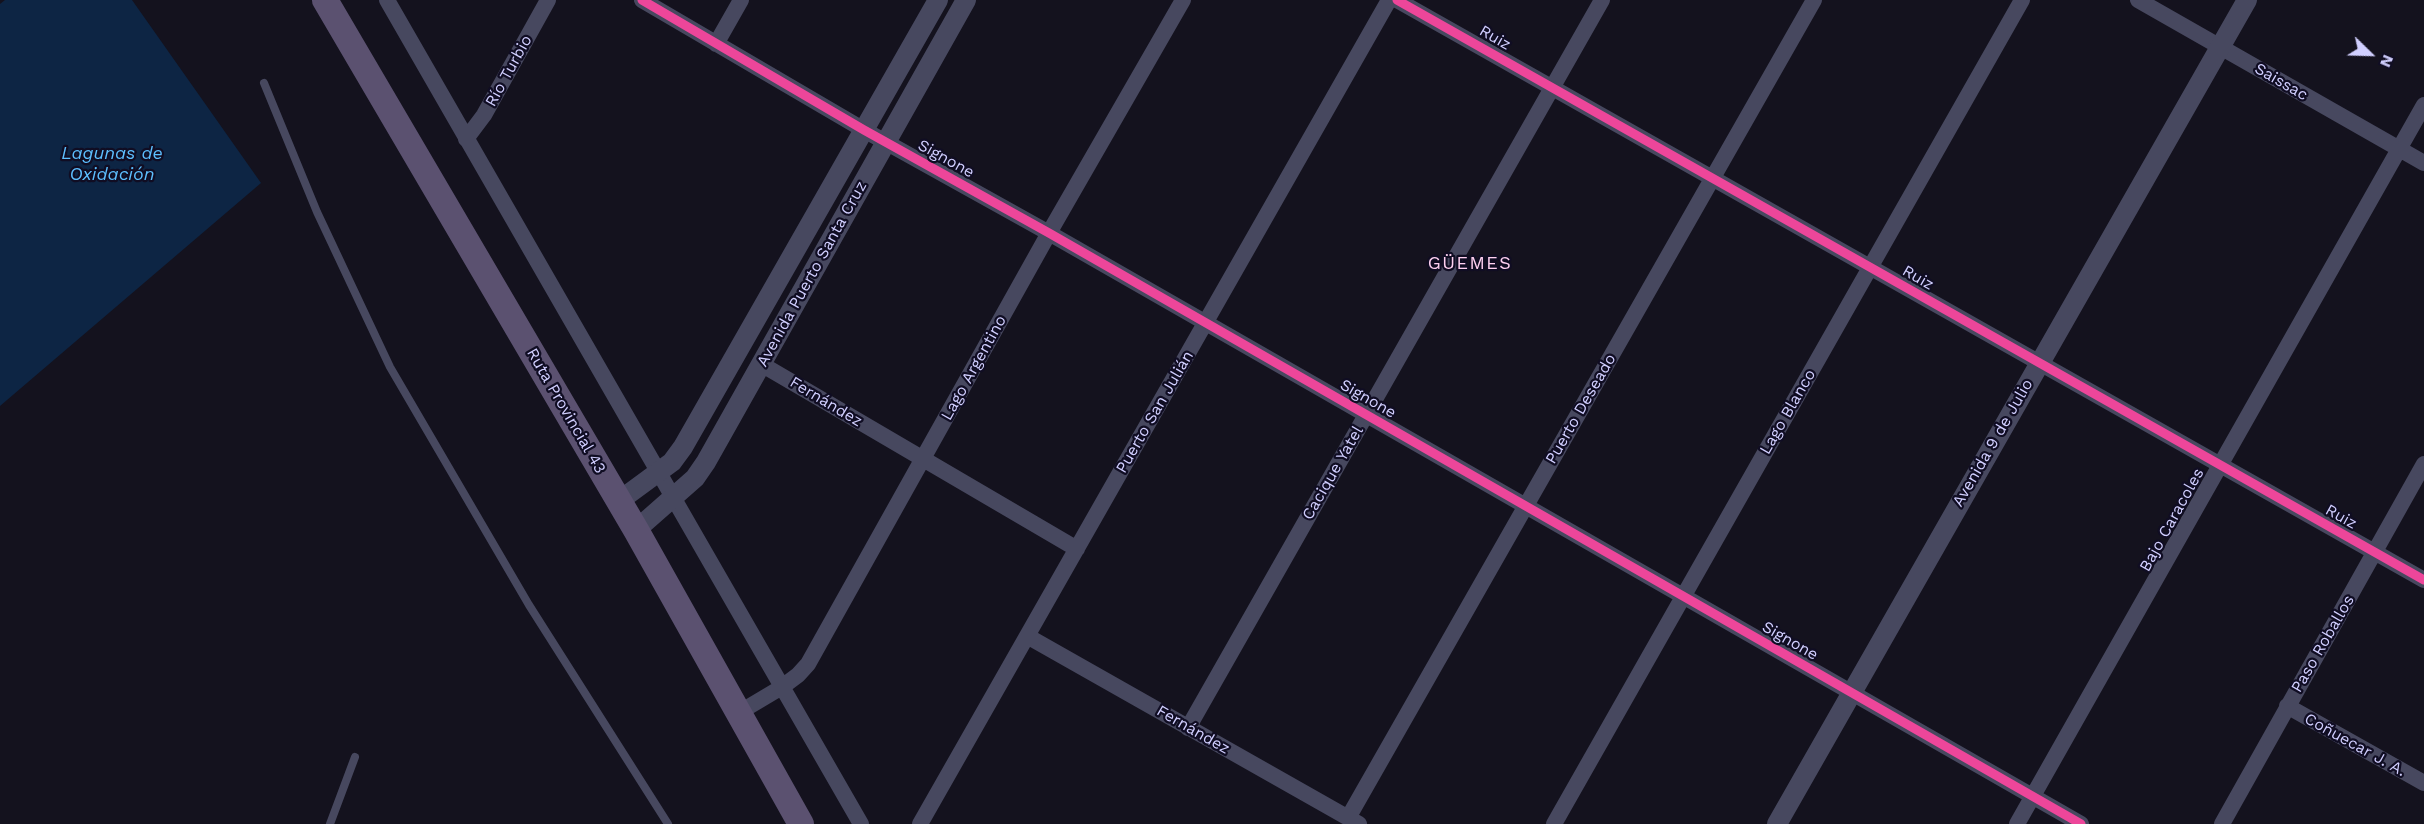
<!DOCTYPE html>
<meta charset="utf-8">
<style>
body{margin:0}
#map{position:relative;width:2424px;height:824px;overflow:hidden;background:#14121e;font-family:"Work Sans",sans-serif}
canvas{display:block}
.north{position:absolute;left:2340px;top:24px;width:60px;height:60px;-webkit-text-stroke:4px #100d23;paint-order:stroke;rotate:113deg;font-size:16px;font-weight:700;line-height:24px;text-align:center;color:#d1cfff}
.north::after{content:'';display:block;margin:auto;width:21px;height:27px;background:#d1cfff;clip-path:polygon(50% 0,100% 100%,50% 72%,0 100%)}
</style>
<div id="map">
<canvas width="2424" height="824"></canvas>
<div class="north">N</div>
</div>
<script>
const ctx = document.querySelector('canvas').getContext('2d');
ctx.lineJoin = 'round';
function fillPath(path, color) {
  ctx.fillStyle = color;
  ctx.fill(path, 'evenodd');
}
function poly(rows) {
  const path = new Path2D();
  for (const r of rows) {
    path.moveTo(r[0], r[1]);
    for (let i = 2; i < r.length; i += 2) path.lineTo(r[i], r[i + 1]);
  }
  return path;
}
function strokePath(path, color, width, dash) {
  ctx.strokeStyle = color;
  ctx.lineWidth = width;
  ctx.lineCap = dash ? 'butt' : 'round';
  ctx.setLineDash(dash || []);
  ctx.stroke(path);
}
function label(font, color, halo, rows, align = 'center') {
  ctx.font = font + ' "Work Sans",sans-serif';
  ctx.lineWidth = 4.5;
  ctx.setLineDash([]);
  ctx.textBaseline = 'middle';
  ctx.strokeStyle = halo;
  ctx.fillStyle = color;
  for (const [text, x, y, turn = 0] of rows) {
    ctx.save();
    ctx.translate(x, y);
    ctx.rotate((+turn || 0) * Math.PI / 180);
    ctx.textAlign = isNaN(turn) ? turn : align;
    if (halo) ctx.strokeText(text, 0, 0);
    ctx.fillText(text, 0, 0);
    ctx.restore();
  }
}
fillPath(poly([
 [5,0,132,0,261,183,0,406,0,4]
]), '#0d2544');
strokePath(poly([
 [264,83,317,212,390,367,529,605,668,824],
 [330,824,355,757]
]), '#47485f', 8);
strokePath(poly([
 [387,0,861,824],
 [642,0,864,130,1049,233,2081,824],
 [1397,0,2424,580],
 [2138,0,2424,163],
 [716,44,741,0],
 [466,139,484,115,548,0],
 [761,364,1077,549],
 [1027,636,1359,824],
 [2287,706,2424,783],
 [740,712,782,687,798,675,808,664,1049,233,1183,0],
 [1188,728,1602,0],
 [1348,818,1814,0],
 [920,824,1389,0],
 [1554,824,2022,0],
 [2017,824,2424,105],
 [2222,824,2424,464]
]), '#47485f', 16);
strokePath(poly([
 [619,501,672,462,683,447,938,0],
 [636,530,695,478,706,462,966,0],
 [1777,824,2247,0]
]), '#47485f', 20);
strokePath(poly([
 [325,0,636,530,801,824]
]), '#5b5170', 26);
strokePath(poly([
 [642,0,864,130,1049,233,2081,824],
 [1397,0,2424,580]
]), '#ed469a', 9);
label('16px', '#d1cfff', '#100d23', [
 ["Ruiz",1495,38,30],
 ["Río Turbio",509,71,-61],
 ["Saissac",2281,82,30],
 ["Signone",946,159,29],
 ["Avenida Puerto Santa Cruz",812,274,-61],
 ["Ruiz",1918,278,30],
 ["Lago Argentino",974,368,-61],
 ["Signone",1368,399,30],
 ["Fernández",826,402,31],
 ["Puerto Deseado",1581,409,-60],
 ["Ruta Provincial 43",566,411,60],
 ["Puerto San Julián",1155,412,-60],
 ["Lago Blanco",1788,412,-60],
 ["Avenida 9 de Julio",1993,443,-60],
 ["Cacique Yatel",1333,473,-60],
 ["Ruiz",2341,517,29],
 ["Bajo Caracoles",2172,520,-61],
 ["Signone",1790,641,30],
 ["Paso Roballos",2323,644,-60],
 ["Fernández",1193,730,30],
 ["Coñuecar J. A.",2355,745,29]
]);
label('italic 18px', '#5dbfff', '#100d23', [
 ["Lagunas de",112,154],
 ["Oxidación",112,175]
]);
ctx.letterSpacing = '1.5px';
label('18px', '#ffd1f1', '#100d23', [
 ["GÜEMES",1470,264]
]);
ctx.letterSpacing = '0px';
</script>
